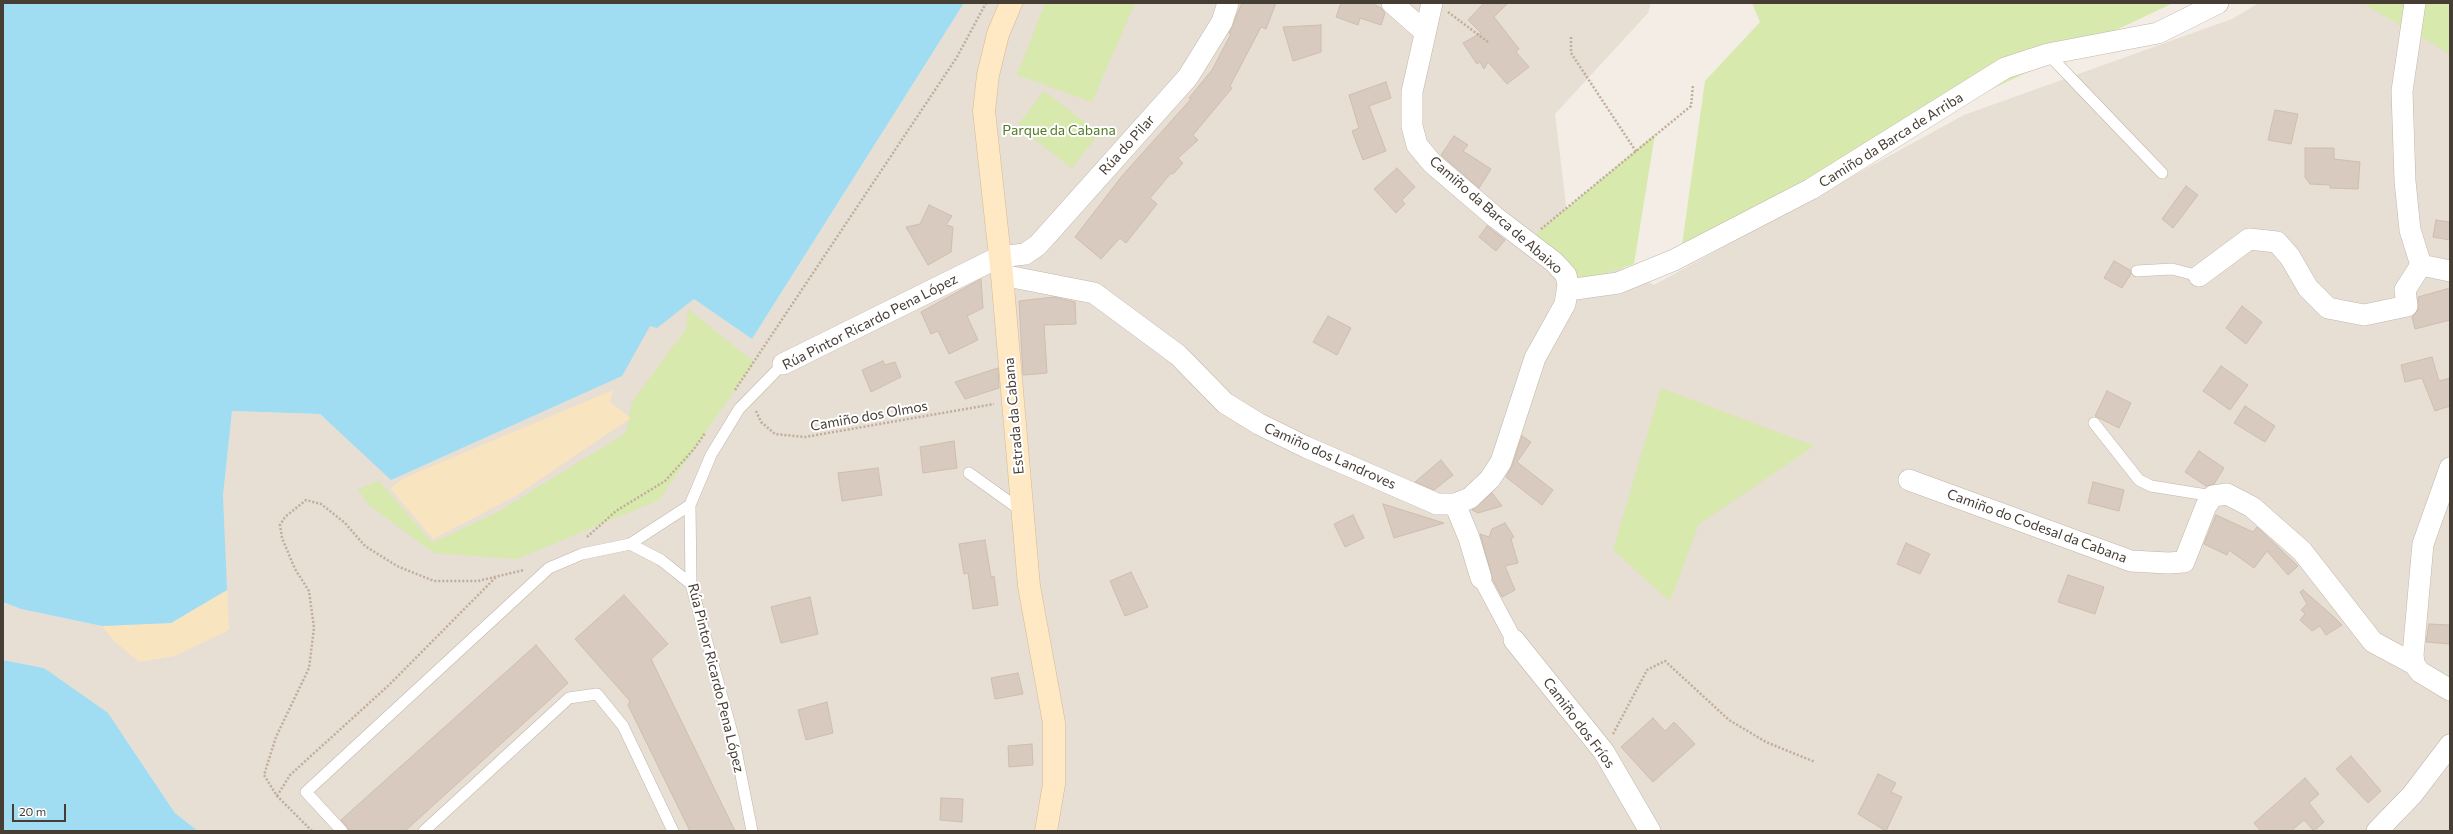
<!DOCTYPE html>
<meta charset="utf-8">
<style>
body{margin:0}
#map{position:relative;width:2453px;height:834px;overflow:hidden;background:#f3ede6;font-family:Commissioner,sans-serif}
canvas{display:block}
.frame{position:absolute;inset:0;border:4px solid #463d35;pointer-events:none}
.scale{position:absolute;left:12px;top:804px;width:54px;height:18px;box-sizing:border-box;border:2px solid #463d35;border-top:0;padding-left:5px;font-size:12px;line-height:14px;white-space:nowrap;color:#463d35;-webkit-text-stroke:3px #fff;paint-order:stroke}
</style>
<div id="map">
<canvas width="2453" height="834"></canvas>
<div class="frame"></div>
<div class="scale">20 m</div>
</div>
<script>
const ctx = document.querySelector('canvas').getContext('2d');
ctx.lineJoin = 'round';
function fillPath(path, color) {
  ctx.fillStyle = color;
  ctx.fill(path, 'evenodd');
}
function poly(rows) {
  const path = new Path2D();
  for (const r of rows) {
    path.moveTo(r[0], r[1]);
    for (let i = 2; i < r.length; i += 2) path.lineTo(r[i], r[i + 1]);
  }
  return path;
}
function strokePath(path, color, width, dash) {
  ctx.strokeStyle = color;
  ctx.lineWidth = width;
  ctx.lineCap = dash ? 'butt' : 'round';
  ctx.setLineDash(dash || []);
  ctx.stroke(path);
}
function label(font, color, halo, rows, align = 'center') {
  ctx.font = font + ' Commissioner,sans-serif';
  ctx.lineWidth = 4;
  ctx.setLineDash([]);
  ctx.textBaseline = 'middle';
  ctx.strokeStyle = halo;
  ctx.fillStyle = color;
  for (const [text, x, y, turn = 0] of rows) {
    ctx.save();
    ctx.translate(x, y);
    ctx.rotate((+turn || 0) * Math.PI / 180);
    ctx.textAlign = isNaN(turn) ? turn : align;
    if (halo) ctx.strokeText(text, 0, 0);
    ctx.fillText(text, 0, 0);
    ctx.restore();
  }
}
fillPath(poly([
 [964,3,1651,3,1648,13,1555,114,1570,238,1654,285,1964,115,2232,19,2259,3,2450,3,2450,831,198,831,175,813,123,735,44,668,3,660,3,602,21,609,102,626,223,496,232,411,320,414,391,479,661,276,752,339]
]), '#e7ded4');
fillPath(poly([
 [1045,3,1135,3,1092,102,1017,75],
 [1752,3,2173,3,1908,129,1682,245,1705,81,1760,22],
 [2362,3,2450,3,2450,54],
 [1044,91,1099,133,1072,168,1017,126],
 [1655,134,1634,264,1579,282,1535,235],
 [688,309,754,362,659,500,517,559,434,553,369,505,358,489,379,481,432,543,496,513,626,433,632,402,686,329],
 [1661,388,1814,446,1699,524,1670,601,1613,550]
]), '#d7e9ad');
fillPath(poly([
 [613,390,610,402,631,418,514,497,433,539,390,488,404,478],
 [227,590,229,630,175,656,139,662,113,640,102,626,171,623]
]), '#f9e4c0');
fillPath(poly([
 [3,3,964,3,752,339,694,299,657,328,650,326,622,376,391,480,320,414,232,411,223,496,227,590,171,623,102,626,21,609,3,602],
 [3,660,44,668,108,713,175,813,198,831,3,831]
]), '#a0ddf2');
const building = poly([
 [1242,3,1276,3,1266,29,1261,27,1230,86,1232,88,1193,135,1198,140,1178,158,1183,163,1173,174,1171,173,1150,198,1157,204,1126,243,1120,238,1101,259,1075,237,1122,176,1191,99,1189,98,1212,70,1231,34,1229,33,1242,3],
 [1341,3,1371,3,1381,8,1385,13,1381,25,1360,18,1358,25,1336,17,1341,3],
 [1484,3,1508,3,1494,17,1519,49,1516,52,1529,67,1507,84,1488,62,1484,69,1480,62,1477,64,1463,43,1481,33,1468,20,1484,3],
 [1321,25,1321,52,1293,61,1283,27,1321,25],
 [1386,82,1391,98,1369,106,1386,151,1363,160,1352,131,1359,128,1349,95,1386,82],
 [2275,110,2298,114,2291,144,2268,140,2275,110],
 [1454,136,1468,145,1463,151,1491,169,1479,188,1441,155,1454,136],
 [2305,148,2334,148,2334,159,2360,162,2358,189,2330,188,2330,185,2310,184,2305,177,2305,148],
 [1397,168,1415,187,1402,200,1405,204,1396,213,1374,189,1397,168],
 [2186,186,2198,195,2173,228,2162,219,2186,186],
 [929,205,952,216,946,225,953,227,951,252,928,265,906,227,920,224,929,205],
 [2436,220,2450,222,2450,240,2433,237,2436,220],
 [1487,226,1505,240,1496,251,1479,237,1487,226],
 [2114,261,2130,270,2131,274,2122,288,2104,278,2114,261],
 [981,279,983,308,967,316,978,340,949,354,938,331,931,334,921,312,981,279],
 [2450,288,2450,320,2415,329,2412,317,2418,310,2418,297,2450,288],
 [1054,297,1075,302,1076,324,1044,325,1047,373,1023,375,1019,301,1054,297],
 [2242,306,2262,322,2246,344,2226,328,2242,306],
 [1328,316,1351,328,1337,355,1313,342,1328,316],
 [2432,357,2439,381,2450,378,2450,406,2435,411,2422,378,2405,382,2401,365,2432,357],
 [883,361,885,365,895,362,901,377,871,392,862,370,883,361],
 [2221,366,2248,385,2230,410,2203,391,2221,366],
 [998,368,999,388,965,399,955,382,998,368],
 [2107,391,2131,403,2119,428,2095,416,2107,391],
 [2245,406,2275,426,2265,442,2234,423,2245,406],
 [1522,436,1531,442,1517,462,1553,490,1542,505,1506,477,1512,466,1522,436],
 [954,441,957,468,923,473,920,447,954,441],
 [2199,451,2224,468,2214,484,2206,486,2185,472,2199,451],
 [1441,460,1453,475,1434,490,1415,482,1441,460],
 [878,468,882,495,842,501,838,473,878,468],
 [2093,482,2124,490,2119,511,2088,503,2093,482],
 [1492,493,1502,506,1478,513,1472,510,1492,493],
 [1383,504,1444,523,1394,538,1383,504],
 [1353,515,1364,538,1345,547,1334,524,1353,515],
 [2216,515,2253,532,2257,527,2298,566,2288,575,2267,551,2254,568,2229,550,2227,555,2204,544,2216,515],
 [1505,523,1514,537,1511,539,1518,563,1505,566,1515,590,1502,597,1493,580,1480,534,1489,537,1492,529,1505,523],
 [985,540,991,577,994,576,998,605,973,609,968,573,964,574,959,544,985,540],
 [1906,543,1930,554,1920,574,1897,564,1906,543],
 [1131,572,1148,607,1125,616,1110,581,1131,572],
 [2068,575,2104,587,2095,614,2058,602,2068,575],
 [2303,590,2334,617,2342,625,2326,635,2320,626,2312,631,2300,620,2305,614,2301,610,2307,604,2300,592,2303,590],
 [624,595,668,644,651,659,735,831,690,831,628,705,630,701,575,639,624,595],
 [810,597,818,634,781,643,771,607,810,597],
 [2429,624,2450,625,2450,644,2426,642,2429,624],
 [536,645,568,683,405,831,350,831,341,820,536,645],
 [1018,673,1023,694,995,699,991,678,1018,673],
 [827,702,833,733,806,740,798,710,827,702],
 [1653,718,1665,731,1674,722,1695,744,1653,782,1621,747,1653,718],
 [1032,744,1033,765,1009,767,1008,746,1032,744],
 [2351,756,2381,791,2368,803,2336,769,2351,756],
 [1878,774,1896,783,1891,792,1902,797,1886,831,1858,814,1878,774],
 [2305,778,2319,794,2309,803,2324,822,2314,831,2304,820,2291,831,2261,831,2254,823,2305,778],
 [941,798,963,799,962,822,940,820,941,798]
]);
fillPath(building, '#d8cabe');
strokePath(building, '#d0beae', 1);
const service = poly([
 [2048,54,2162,173],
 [2137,271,2172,269,2199,276],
 [2094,423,2139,480,2151,486,2213,496],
 [969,473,1022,511],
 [630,544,661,560,691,584],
 [342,831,306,792,549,568,582,554,630,544,690,505],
 [424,831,569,698,597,694,623,726,673,831],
 [752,831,734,740,691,584,690,505,711,455,739,409,783,364]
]);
const pedestrian = poly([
 [1481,578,1514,640]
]);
const minor = poly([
 [1392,3,1425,32],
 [2415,3,2402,91,2405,181,2410,230,2421,265,2450,271],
 [1002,275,1094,293,1178,355,1225,403,1259,424,1306,447,1437,504,1455,504,1470,498,1490,479,1501,462,1535,358,1565,304,1568,285,1566,275,1554,262,1495,217,1432,163,1417,145,1412,126,1412,92,1432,3],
 [2199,276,2249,239,2277,242,2290,257,2308,288,2328,308,2364,315,2407,306,2405,290,2421,265],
 [1568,290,1618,283,1674,260,1811,189,2005,68,2048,54,2158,33,2218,3],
 [783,364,999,257,1025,254,1038,245,1188,77,1222,22,1228,3],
 [2450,468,2423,544,2413,655,2414,664,2420,672,2450,690],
 [1909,480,2131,561,2168,563,2184,562,2206,506,2213,496,2227,494,2252,507,2302,551,2373,642,2414,664],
 [1455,504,1469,538,1481,578],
 [1514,640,1604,752,1650,831],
 [2377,831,2412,795,2450,745]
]);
const secondary = poly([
 [1011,3,998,34,988,75,984,111,1002,275,1029,586,1054,723,1054,784,1046,831]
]);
strokePath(service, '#c2b6ab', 12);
strokePath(pedestrian, '#c2b6ab', 17);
strokePath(minor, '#c2b6ab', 22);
strokePath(secondary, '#d5ba94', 23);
strokePath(poly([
 [1448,12,1488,42],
 [1571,37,1571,53,1637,153],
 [1541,229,1691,106,1693,85],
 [735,390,957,57,986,3],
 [756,411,761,422,775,434,805,437,994,404],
 [587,537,616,511,665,481,694,449,705,433],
 [1613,734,1647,670,1665,661,1729,720,1766,742,1815,762],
 [277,796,290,775,389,685,496,577],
 [312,831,277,796,264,775,276,737,309,668,314,628,309,591,295,569,282,538,280,525,285,517,306,500,321,504,345,523,365,546,397,566,434,581,478,581,524,570]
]), '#c1ad99', 2.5, [2, 2]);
strokePath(service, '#fff', 11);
strokePath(pedestrian, '#fff', 16);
strokePath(minor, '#fff', 21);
strokePath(secondary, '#ffe8c4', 22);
label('14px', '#527927', '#fff', [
 ["Parque da Cabana",1059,130]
]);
label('14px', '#463d35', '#fff', [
 ["Camiño da Barca de Arriba",1891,140,-32],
 ["Rúa do Pilar",1127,145,-48],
 ["Camiño da Barca de Abaixo",1496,215,41],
 ["Rúa Pintor Ricardo Pena López",870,322,-27],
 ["Camiño dos Olmos",869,416,-10],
 ["Estrada da Cabana",1014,416,-95],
 ["Camiño dos Landroves",1330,456,24],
 ["Camiño do Codesal da Cabana",2037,526,20],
 ["Rúa Pintor Ricardo Pena López",716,678,76],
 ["Camiño dos Fríos",1579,723,53]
]);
</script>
